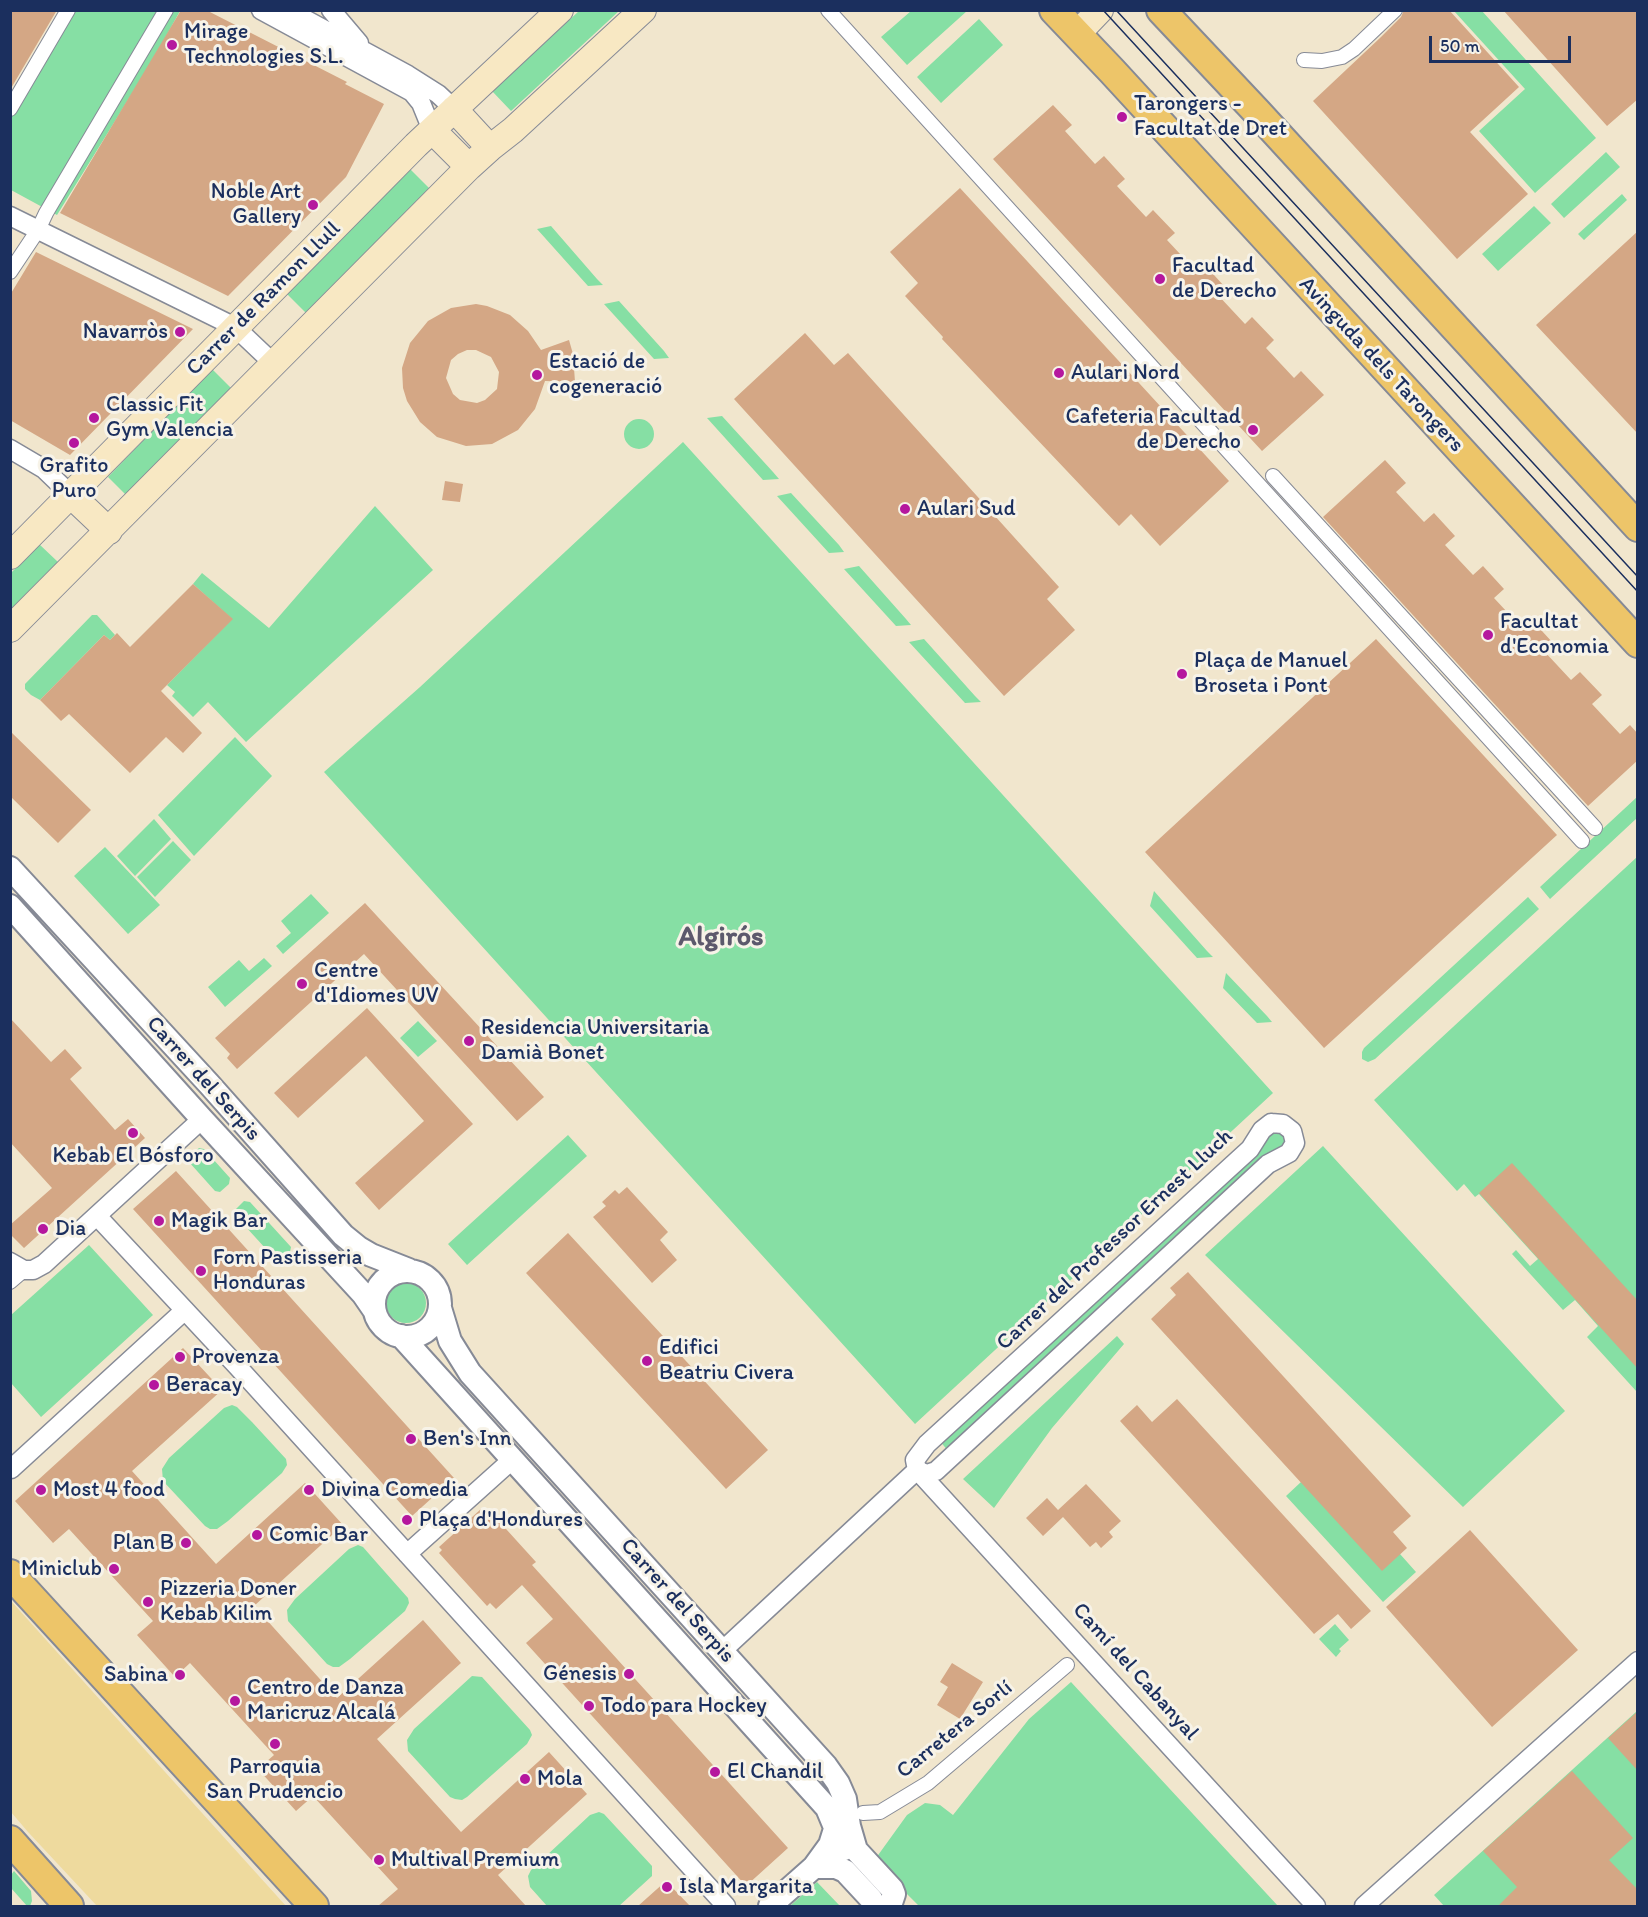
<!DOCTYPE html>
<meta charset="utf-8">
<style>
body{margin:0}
#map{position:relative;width:1648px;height:1917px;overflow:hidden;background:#f1e6cd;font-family:Itim,sans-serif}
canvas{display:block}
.frame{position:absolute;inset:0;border:12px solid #1b2f5e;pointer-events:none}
.scale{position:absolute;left:1429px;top:36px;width:142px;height:27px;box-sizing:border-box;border:3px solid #1b2f5e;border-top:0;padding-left:8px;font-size:18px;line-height:21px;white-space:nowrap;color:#1b2f5e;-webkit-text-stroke:4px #f7f3e8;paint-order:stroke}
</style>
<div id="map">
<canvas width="1648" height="1917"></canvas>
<div class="frame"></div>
<div class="scale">50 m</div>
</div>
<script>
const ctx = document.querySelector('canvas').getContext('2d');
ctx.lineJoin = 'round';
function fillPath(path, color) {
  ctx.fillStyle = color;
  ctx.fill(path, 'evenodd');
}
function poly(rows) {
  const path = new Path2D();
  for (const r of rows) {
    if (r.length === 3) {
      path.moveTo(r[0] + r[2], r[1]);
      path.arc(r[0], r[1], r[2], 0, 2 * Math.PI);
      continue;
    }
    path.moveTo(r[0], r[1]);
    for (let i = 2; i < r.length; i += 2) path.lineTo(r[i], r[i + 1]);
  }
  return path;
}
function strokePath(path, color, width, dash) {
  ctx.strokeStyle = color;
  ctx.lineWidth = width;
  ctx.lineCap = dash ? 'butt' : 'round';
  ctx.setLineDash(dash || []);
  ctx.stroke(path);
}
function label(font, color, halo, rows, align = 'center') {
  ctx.font = font + ' Itim,sans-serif';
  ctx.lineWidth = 6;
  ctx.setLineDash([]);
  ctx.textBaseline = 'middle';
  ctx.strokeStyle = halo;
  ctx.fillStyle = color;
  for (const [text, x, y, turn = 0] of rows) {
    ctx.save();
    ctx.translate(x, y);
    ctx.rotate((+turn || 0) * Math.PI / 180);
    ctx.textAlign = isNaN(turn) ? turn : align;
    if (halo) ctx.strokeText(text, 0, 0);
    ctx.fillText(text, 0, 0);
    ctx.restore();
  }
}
fillPath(poly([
 [64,11,180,11,154,58,57,215,11,190,11,106],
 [579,11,619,11,511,111,492,91],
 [911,11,911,10,967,11,907,65,881,37],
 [1454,11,1482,11,1596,138,1535,193,1479,131,1525,89],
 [979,19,1003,45,941,103,917,77],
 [1606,152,1620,167,1564,218,1551,204],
 [410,169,429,188,306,313,287,294],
 [1622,194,1627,200,1584,240,1578,234],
 [1534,206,1551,223,1498,271,1482,254],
 [551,226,597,279,603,285,588,286,537,229],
 [619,301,664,351,669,358,654,359,604,304],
 [212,369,231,388,127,496,108,477],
 [722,416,773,472,779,479,763,480,707,418],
 [639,434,15],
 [683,442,1273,1093,915,1424,324,772,420,687],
 [791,493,839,545,844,552,829,553,777,496],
 [375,506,433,570,246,742,208,702,193,717,172,696,175,692,167,685,232,619,193,584,202,573,269,628],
 [39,544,58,562,11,611,11,573],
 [859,566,906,619,911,625,896,626,844,569],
 [92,615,97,615,115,635,110,640,104,635,40,700,31,695,25,689,25,684],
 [924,639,975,696,981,702,965,703,909,642],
 [235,737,272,776,194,856,158,815],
 [1637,797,1637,818,1550,899,1540,887],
 [154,819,171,839,135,876,117,856],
 [173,841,191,860,155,897,137,877],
 [105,847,160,905,128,934,74,876],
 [1637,857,1637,1392,1587,1337,1598,1326,1575,1300,1563,1310,1512,1254,1516,1250,1530,1266,1538,1259,1479,1194,1475,1197,1464,1184,1457,1191,1374,1100],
 [1154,891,1207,951,1213,957,1197,958,1150,906],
 [311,894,329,913,283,954,276,946,291,933,281,921],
 [1528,897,1539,909,1375,1059,1368,1062,1362,1059,1362,1052,1364,1048],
 [264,958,272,966,225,1007,208,987,239,960,249,971],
 [1226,973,1267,1016,1272,1022,1257,1023,1223,988],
 [418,1021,437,1041,418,1057,400,1038],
 [1280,1130,1287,1140,1285,1145,949,1452,939,1440,1271,1133],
 [568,1135,587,1156,467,1265,448,1244],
 [1323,1146,1565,1411,1463,1507,1205,1255],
 [199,1148,204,1149,230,1178,229,1184,220,1192,215,1191,189,1162,190,1156],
 [244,1201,250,1202,291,1247,290,1252,281,1261,276,1260,235,1215,236,1209],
 [89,1245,153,1315,41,1417,11,1383,11,1315],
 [406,1303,20],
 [1117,1336,1124,1344,1052,1428,994,1508,963,1479],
 [232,1405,237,1407,252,1422,286,1459,287,1465,282,1473,228,1521,217,1529,210,1529,205,1526,163,1481,162,1469,169,1458,224,1408],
 [1301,1482,1400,1554,1416,1572,1383,1602,1286,1496],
 [358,1545,363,1547,377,1563,408,1598,409,1603,405,1611,350,1659,339,1667,333,1667,327,1664,288,1621,287,1610,295,1599,349,1549],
 [1335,1624,1349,1640,1339,1649,1341,1651,1336,1657,1319,1639],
 [472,1676,482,1677,530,1730,532,1735,527,1744,467,1797,462,1800,455,1799,450,1797,408,1751,407,1740,414,1729],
 [1071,1682,1278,1906,919,1906,907,1894,876,1858,907,1815,925,1803,940,1805,953,1815,1029,1719],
 [1637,1711,1637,1906,1444,1906,1434,1895],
 [599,1812,604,1814,652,1866,652,1876,619,1906,547,1906,530,1887,528,1876,531,1870,590,1815],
 [14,1871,31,1891,32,1901,30,1906,27,1906,11,1888,11,1875],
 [817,1882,840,1906,790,1906]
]), '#86dfa4');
fillPath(poly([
 [11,1601,147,1752,286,1906,97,1906,28,1832,11,1812]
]), '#eeda9e');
fillPath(poly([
 [10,10,57,10,10,90],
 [181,10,206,10,347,82,345,84,384,104,346,177,228,296,60,213],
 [1404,10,1449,10,1519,87,1470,132,1528,194,1457,259,1313,101,1381,37,1401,17],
 [1503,10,1638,10,1638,99,1607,126],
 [1053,105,1072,125,1065,131,1095,164,1104,156,1125,179,1117,186,1146,217,1153,210,1175,233,1167,240,1195,270,1203,263,1225,287,1217,294,1245,324,1252,317,1274,340,1266,348,1294,378,1301,371,1324,395,1262,451,993,159],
 [960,188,1229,481,1160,546,1131,514,1119,526,942,339,943,337,905,296,918,283,890,252],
 [1638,231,1638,434,1536,325],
 [36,252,193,329,70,455,10,420,10,295],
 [476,304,487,306,510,315,528,331,541,350,569,340,573,354,575,382,545,381,535,409,518,430,492,444,466,446,437,437,420,422,407,401,403,388,402,368,410,343,428,321,451,308],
 [467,350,476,350,491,357,499,372,497,389,485,400,477,403,460,400,453,394,446,378,451,360,458,354],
 [805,333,834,365,848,353,1059,587,1047,599,1075,630,1004,696,734,399],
 [1385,460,1406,483,1396,492,1424,522,1434,513,1455,536,1445,545,1473,575,1483,566,1504,589,1494,598,1522,628,1531,619,1553,643,1544,651,1571,680,1580,672,1602,695,1592,704,1620,734,1630,725,1638,734,1638,760,1588,806,1323,517],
 [445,481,463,484,460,502,442,500],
 [193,584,233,619,161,691,202,733,183,753,166,737,130,773,69,714,61,721,40,700,104,635,110,640,117,633,130,647],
 [1376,639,1557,835,1324,1048,1145,852],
 [10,731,91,810,58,843,10,796],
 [365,903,544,1097,517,1121,364,954,237,1069,227,1058,230,1054,215,1038],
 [367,1008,473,1124,379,1210,355,1183,424,1121,366,1056,298,1118,274,1093],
 [10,1018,51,1062,65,1049,82,1068,70,1079,115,1130,128,1119,145,1138,24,1248,10,1234,10,1225,52,1188,10,1142],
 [1512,1163,1638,1301,1638,1369,1479,1193],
 [176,1171,454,1478,412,1516,133,1209],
 [627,1187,668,1232,660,1240,677,1260,652,1283,593,1217,606,1206,602,1202,615,1190,619,1194],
 [568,1233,768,1450,726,1489,526,1273],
 [1188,1272,1411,1516,1393,1532,1407,1548,1382,1571,1151,1319,1176,1295,1170,1288],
 [183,1348,222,1390,132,1471,216,1564,305,1483,343,1525,254,1606,273,1627,337,1698,423,1620,461,1663,377,1739,461,1832,549,1752,587,1794,498,1875,526,1906,378,1906,398,1889,313,1796,296,1811,258,1769,274,1755,190,1663,175,1677,137,1635,153,1621,69,1529,53,1543,15,1501],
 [1177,1399,1371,1611,1351,1629,1338,1614,1314,1634,1120,1421,1137,1405,1152,1422],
 [1086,1484,1121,1521,1109,1532,1113,1537,1101,1548,1096,1542,1090,1547,1063,1517,1043,1536,1026,1518,1047,1498,1058,1510],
 [481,1509,484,1512,488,1509,516,1540,536,1562,532,1565,788,1848,746,1886,526,1643,553,1619,522,1585,496,1609,490,1603,487,1606,439,1553,442,1550,439,1547],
 [1470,1530,1578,1650,1492,1727,1386,1607],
 [952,1663,983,1682,960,1719,937,1705,948,1687,940,1682],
 [1638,1711,1638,1771,1608,1738],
 [1572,1771,1633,1838,1609,1860,1638,1890,1638,1906,1498,1906,1517,1887,1483,1851],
 [666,1881,690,1906,638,1906]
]), '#d4a785');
const pedestrian = poly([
 [828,10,1582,841],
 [1304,60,1322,61,1342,57,1354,49,1395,10],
 [10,109,68,10],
 [10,272,38,230,46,213,166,10],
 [1273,476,1595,828],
 [10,1282,24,1270],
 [863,1813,880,1812,928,1783,1067,1665]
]);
const minor = poly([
 [261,10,412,92,421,103,432,130],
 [288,10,408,75,438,94,454,109],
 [331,10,359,43],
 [10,216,235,327,274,364],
 [10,449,44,469,71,495],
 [1271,1123,1283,1124,1292,1131,1295,1143,1289,1153,1268,1164,936,1471,927,1474,917,1470,915,1460,927,1444,1250,1149,1262,1130,1271,1123],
 [97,1216,237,1366,726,1906],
 [10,1262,24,1270,33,1270,44,1264,202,1119],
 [11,1469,185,1310],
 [917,1470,1316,1906],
 [407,1554,513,1459],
 [722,1651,917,1470],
 [1364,1906,1638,1661]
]);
const tertiary = poly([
 [10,868,209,1084,343,1235,359,1248,371,1255,409,1270],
 [10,906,202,1119,363,1294,374,1310],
 [407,1304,33],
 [440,1308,450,1341,470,1373,826,1766,838,1783,845,1799,849,1826,856,1850,892,1889,894,1894,890,1906],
 [401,1336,827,1808,844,1849],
 [814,1867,836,1867,845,1871,871,1899,875,1906],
 [770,1906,814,1867,830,1845,835,1829]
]);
const secondary = poly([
 [1077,34,1100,10],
 [454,109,490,148],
 [432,130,469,167],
 [71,495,109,531],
 [10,556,416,145,560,10],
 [10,629,469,167,490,148,513,130,643,10]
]);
const primary = poly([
 [1054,10,1112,71,1638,643],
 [1161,10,1257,112,1638,527],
 [10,1574,314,1906],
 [10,1840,69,1906]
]);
strokePath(pedestrian, '#868a96', 16);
strokePath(minor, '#868a96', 21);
strokePath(tertiary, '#868a96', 26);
strokePath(secondary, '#868a96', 28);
strokePath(primary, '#868a96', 32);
strokePath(pedestrian, '#fff', 14);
strokePath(minor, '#fff', 18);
strokePath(tertiary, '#fff', 22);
strokePath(secondary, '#f8e8c3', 26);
strokePath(primary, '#edc569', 28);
strokePath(poly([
 [1103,10,1638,592],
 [1116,10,1638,577]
]), '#1b2f5e', 1.5);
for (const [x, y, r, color] of [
 [172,45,6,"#b5179e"],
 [1122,117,6,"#b5179e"],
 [313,205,6,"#b5179e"],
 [1160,279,6,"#b5179e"],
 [180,332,6,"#b5179e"],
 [1059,373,6,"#b5179e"],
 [537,375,6,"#b5179e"],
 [94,418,6,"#b5179e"],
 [1253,430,6,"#b5179e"],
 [74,443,6,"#b5179e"],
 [905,509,6,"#b5179e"],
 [1488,635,6,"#b5179e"],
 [1182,674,6,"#b5179e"],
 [302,984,6,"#b5179e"],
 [469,1041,6,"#b5179e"],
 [133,1133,6,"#b5179e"],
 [159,1221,6,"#b5179e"],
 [43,1229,6,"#b5179e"],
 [201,1271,6,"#b5179e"],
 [180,1357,6,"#b5179e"],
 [647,1361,6,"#b5179e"],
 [154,1385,6,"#b5179e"],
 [411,1439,6,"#b5179e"],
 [41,1490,6,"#b5179e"],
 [309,1490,6,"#b5179e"],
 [407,1520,6,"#b5179e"],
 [257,1535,6,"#b5179e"],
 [186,1543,6,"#b5179e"],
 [114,1569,6,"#b5179e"],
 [148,1602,6,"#b5179e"],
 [629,1674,6,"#b5179e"],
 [180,1675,6,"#b5179e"],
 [235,1701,6,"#b5179e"],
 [589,1706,6,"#b5179e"],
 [275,1744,6,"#b5179e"],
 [715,1772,6,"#b5179e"],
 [525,1779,6,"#b5179e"],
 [379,1860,6,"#b5179e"],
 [667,1887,6,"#b5179e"]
]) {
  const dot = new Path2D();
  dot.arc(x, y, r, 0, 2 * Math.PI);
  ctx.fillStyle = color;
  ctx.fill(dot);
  strokePath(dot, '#f7f3e8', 2);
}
label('22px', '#1b2f5e', '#f7f3e8', [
 ["Mirage",184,32],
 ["Technologies S.L.",184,57],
 ["Tarongers -",1134,104],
 ["Facultat de Dret",1134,129],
 ["Noble Art",301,192,"right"],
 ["Gallery",301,217,"right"],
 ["Facultad",1172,266],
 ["de Derecho",1172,291],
 ["Navarròs",168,332,"right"],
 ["Estació de",549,362],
 ["cogeneració",549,387],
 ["Aulari Nord",1071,373],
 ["Classic Fit",106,405],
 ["Gym Valencia",106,430],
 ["Cafeteria Facultad",1241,417,"right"],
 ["de Derecho",1241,442,"right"],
 ["Grafito",74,466,"center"],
 ["Puro",74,491,"center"],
 ["Aulari Sud",917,509],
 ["Facultat",1500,622],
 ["d'Economia",1500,647],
 ["Plaça de Manuel",1194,661],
 ["Broseta i Pont",1194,686],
 ["Centre",314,971],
 ["d'Idiomes UV",314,996],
 ["Residencia Universitaria",481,1028],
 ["Damià Bonet",481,1053],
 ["Kebab El Bósforo",133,1156,"center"],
 ["Magik Bar",171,1221],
 ["Dia",55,1229],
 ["Forn Pastisseria",213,1258],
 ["Honduras",213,1283],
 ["Edifici",659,1348],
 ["Beatriu Civera",659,1373],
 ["Provenza",192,1357],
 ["Beracay",166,1385],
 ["Ben's Inn",423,1439],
 ["Most 4 food",53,1490],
 ["Divina Comedia",321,1490],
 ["Plaça d'Hondures",419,1520],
 ["Comic Bar",269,1535],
 ["Plan B",174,1543,"right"],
 ["Miniclub",102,1569,"right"],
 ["Pizzeria Doner",160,1589],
 ["Kebab Kilim",160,1614],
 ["Génesis",617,1674,"right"],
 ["Sabina",168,1675,"right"],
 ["Centro de Danza",247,1688],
 ["Maricruz Alcalá",247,1713],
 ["Todo para Hockey",601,1706],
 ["Parroquia",275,1767,"center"],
 ["San Prudencio",275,1792,"center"],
 ["El Chandil",727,1772],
 ["Mola",537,1779],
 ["Multival Premium",391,1860],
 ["Isla Margarita",679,1887]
], 'left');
label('22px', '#1b2f5e', '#f7f3e8', [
 ["Carrer de Ramon Llull",264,299,-45],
 ["Avinguda dels Tarongers",1381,365,47],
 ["Carrer del Serpis",203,1079,48],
 ["Carrer del Professor Ernest Lluch",1115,1240,-43],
 ["Carrer del Serpis",677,1601,48],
 ["Camí del Cabanyal",1135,1672,48],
 ["Carretera Sorlí",955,1730,-39]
]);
label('bold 28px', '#5c596c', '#f7f3e8', [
 ["Algirós",721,938]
]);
</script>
